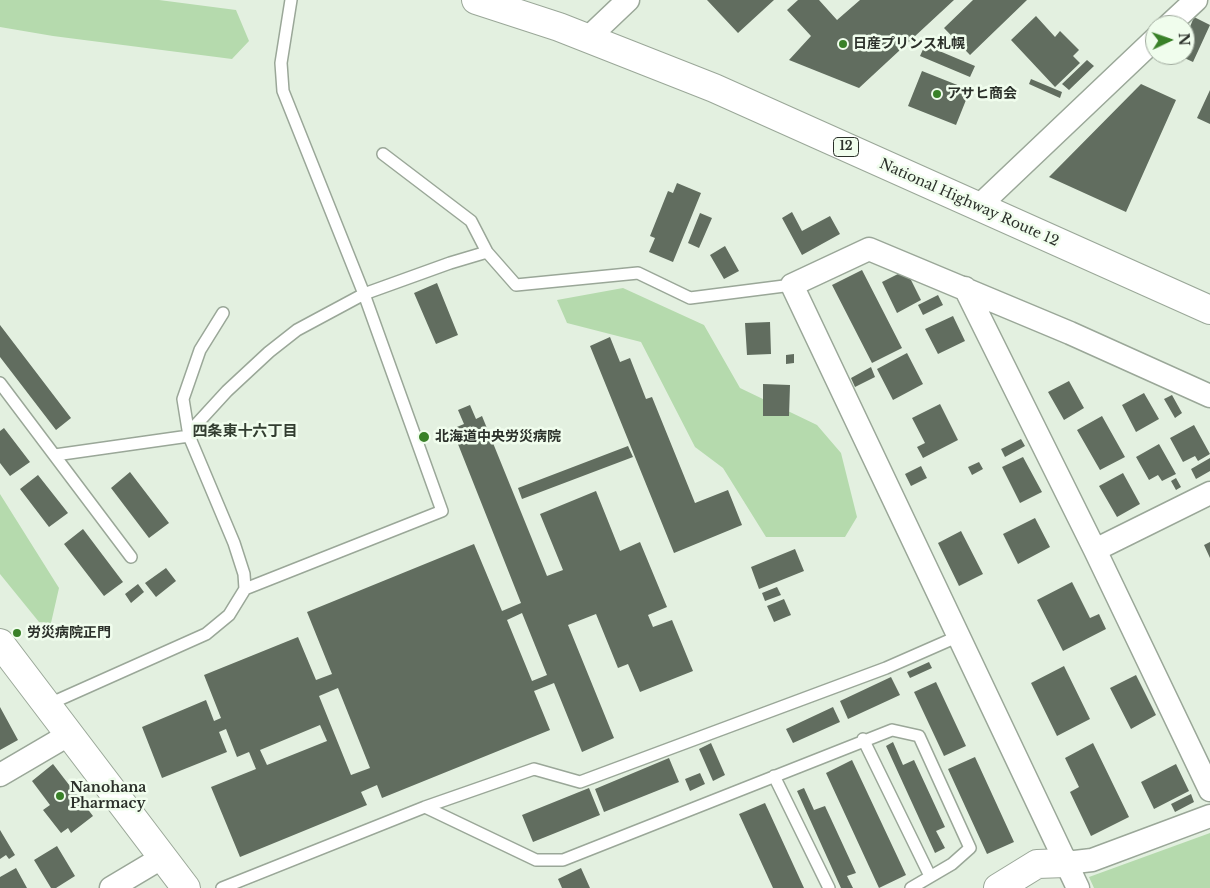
<!DOCTYPE html>
<meta charset="utf-8">
<style>
body{margin:0}
#map{position:relative;width:1210px;height:888px;overflow:hidden;background:#e3f0e0;font-family:"Libre Baskerville",serif}
canvas{display:block}
.north{position:absolute;left:1145px;top:15px;width:50px;height:50px;box-sizing:border-box;background:#f0fded;border:1px solid #a1ab9f;border-radius:50%;rotate:87deg;font-size:14px;font-weight:700;line-height:20px;text-align:center;color:#2b302a}
.north::after{content:'';display:block;margin:auto;width:18px;height:22px;background:#398128;clip-path:polygon(50% 0,100% 100%,50% 72%,0 100%)}
</style>
<div id="map">
<canvas width="1210" height="888"></canvas>
<div class="north">N</div>
</div>
<script>
const ctx = document.querySelector('canvas').getContext('2d');
ctx.lineJoin = 'round';
function fillPath(path, color) {
  ctx.fillStyle = color;
  ctx.fill(path, 'evenodd');
}
function poly(rows) {
  const path = new Path2D();
  for (const r of rows) {
    path.moveTo(r[0], r[1]);
    for (let i = 2; i < r.length; i += 2) path.lineTo(r[i], r[i + 1]);
  }
  return path;
}
function strokePath(path, color, width, dash) {
  ctx.strokeStyle = color;
  ctx.lineWidth = width;
  ctx.lineCap = dash ? 'butt' : 'round';
  ctx.setLineDash(dash || []);
  ctx.stroke(path);
}
function label(font, color, halo, rows, align = 'center') {
  ctx.font = font + ' "Libre Baskerville","Noto Sans JP",serif';
  ctx.lineWidth = 5;
  ctx.setLineDash([]);
  ctx.textBaseline = 'middle';
  ctx.strokeStyle = halo;
  ctx.fillStyle = color;
  for (const [text, x, y, turn = 0] of rows) {
    ctx.save();
    ctx.translate(x, y);
    ctx.rotate((+turn || 0) * Math.PI / 180);
    ctx.textAlign = isNaN(turn) ? turn : align;
    if (halo) ctx.strokeText(text, 0, 0);
    ctx.fillText(text, 0, 0);
    ctx.restore();
  }
}
fillPath(poly([
 [0,0,159,0,236,10,249,41,232,59,53,36,0,27],
 [623,288,704,325,740,388,817,425,841,453,857,517,845,537,766,537,723,468,695,447,641,342,567,323,557,300],
 [0,494,59,588,51,623,39,622,0,574],
 [1210,833,1210,888,1094,888,1089,877]
]), '#b5daad');
fillPath(poly([
 [707,0,774,0,738,33],
 [798,0,819,0,837,20,860,0,954,0,859,88,789,60,811,36,787,10],
 [973,0,1027,0,970,55,944,28],
 [1036,16,1055,37,1060,31,1079,50,1073,56,1080,63,1055,87,1011,40],
 [1194,17,1210,25,1193,62,1178,55,1185,55,1185,39],
 [925,45,975,66,970,77,920,56],
 [1087,60,1094,66,1069,90,1062,84],
 [922,71,970,90,956,125,908,106],
 [1031,79,1062,92,1060,98,1029,84],
 [1141,84,1176,100,1126,212,1049,177],
 [1210,90,1210,124,1197,118],
 [677,183,701,193,673,262,649,252,655,238,650,236,668,191,673,193],
 [792,212,802,231,830,216,840,234,802,255,782,218],
 [700,213,712,218,699,248,688,243],
 [725,246,739,271,724,279,710,255],
 [862,270,902,348,872,363,832,285],
 [906,270,921,300,897,313,882,282],
 [437,283,458,335,436,344,414,293],
 [938,295,943,305,923,315,918,305],
 [953,316,965,341,938,354,925,329],
 [770,322,771,354,747,355,745,323],
 [0,325,71,418,56,430,0,357],
 [610,337,620,362,630,358,646,399,652,397,695,503,728,490,742,525,674,553,590,346],
 [907,353,923,384,893,400,877,369],
 [794,354,794,363,786,364,786,355],
 [871,367,875,377,855,387,851,378],
 [1069,381,1084,408,1064,420,1048,392],
 [763,384,790,385,789,416,763,416],
 [1144,393,1159,419,1136,432,1122,405],
 [1172,395,1182,413,1175,418,1164,399],
 [940,404,958,440,923,458,917,447,925,443,912,418],
 [470,405,476,419,482,416,547,576,563,570,540,514,596,491,620,551,640,542,667,607,648,615,653,627,672,620,693,671,640,692,628,664,618,668,596,614,568,625,614,738,582,752,554,683,534,691,550,730,382,798,377,785,361,792,367,805,240,857,211,787,256,769,249,752,237,757,226,729,219,732,227,752,162,778,142,727,206,700,214,721,221,718,204,675,298,637,316,680,332,674,307,612,474,544,502,611,521,603,452,429,464,424,458,410],
 [522,613,547,675,532,681,507,620],
 [338,688,370,768,351,775,319,696],
 [320,725,327,741,267,765,260,750],
 [1102,416,1125,457,1100,470,1077,430],
 [1194,425,1210,454,1198,461,1195,456,1183,462,1170,438],
 [4,428,30,462,10,476,0,463,0,431],
 [1021,439,1025,446,1005,457,1001,449],
 [1159,444,1176,474,1162,481,1158,475,1149,480,1136,457],
 [628,446,633,457,522,499,518,488],
 [1023,457,1042,492,1020,503,1002,467],
 [1210,458,1210,471,1196,479,1191,469],
 [979,462,983,469,972,475,968,467],
 [921,466,927,478,911,486,905,474],
 [130,472,169,523,149,538,111,488],
 [1123,473,1140,504,1117,517,1099,486],
 [38,475,68,513,49,527,20,489],
 [1176,478,1181,487,1176,490,1171,481],
 [1035,518,1050,547,1018,564,1003,534],
 [83,529,123,582,104,596,64,544],
 [961,531,983,574,959,586,938,543],
 [1210,542,1210,558,1204,545],
 [795,549,804,571,759,589,751,567],
 [166,568,176,581,156,597,145,583],
 [1072,582,1090,618,1099,614,1106,629,1063,651,1037,600],
 [138,584,144,592,131,603,125,594],
 [777,587,781,595,765,601,762,593],
 [784,599,791,615,774,622,767,606],
 [929,662,932,668,910,678,907,672],
 [1064,666,1090,719,1057,736,1031,683],
 [1136,675,1156,715,1131,729,1110,688],
 [891,677,900,695,848,719,840,701],
 [936,682,966,746,944,756,914,692],
 [0,707,18,740,0,750],
 [833,707,840,722,793,743,786,729],
 [893,742,903,765,914,760,945,827,936,831,945,848,935,853,886,746],
 [711,743,725,775,713,781,699,749],
 [1093,743,1129,817,1091,836,1070,792,1079,787,1065,758],
 [975,757,1014,842,987,854,948,769],
 [669,758,679,782,604,812,595,789],
 [852,760,906,875,879,888,826,773],
 [53,764,93,816,71,833,68,828,61,833,43,810,50,805,32,781],
 [1176,764,1189,791,1154,809,1141,782],
 [700,773,705,784,690,791,685,779],
 [589,788,600,815,533,842,522,815],
 [804,788,814,810,825,806,856,873,847,876,853,888,841,888,797,791],
 [1191,794,1194,802,1175,812,1171,804],
 [765,803,804,888,773,888,739,814],
 [0,830,15,855,9,859,6,855,0,859],
 [57,846,75,876,56,888,51,888,34,860],
 [16,868,27,888,0,888,0,877],
 [581,868,590,888,562,888,558,879]
]), '#616d5f');
const lane = poly([
 [383,154,471,221,487,252],
 [0,383,131,557],
 [55,455,189,436,183,399,200,350,223,313],
 [245,589,442,511,364,294,450,263,487,252,516,285,638,273,690,298,792,285],
 [47,705,206,634,229,615,245,589,244,574,234,543,189,436,194,427,227,391,269,352,297,330,364,294,283,91,281,63,291,0],
 [863,739,930,876],
 [774,776,829,888],
 [425,807,536,860,563,860,892,730,919,736,970,848,952,864,911,888],
 [222,888,425,807,534,769,580,782,886,668,959,636]
]);
const street = poly([
 [1169,25,1196,0],
 [588,38,628,0],
 [978,207,1155,39],
 [965,288,1095,550,1210,790],
 [1095,550,1210,493],
 [0,775,70,734],
 [1066,863,1092,860,1210,816],
 [111,888,163,857],
 [1078,888,792,285,869,249,1070,333,1210,396]
]);
const secondary = poly([
 [0,643,186,888],
 [998,888,1037,864,1066,863]
]);
const highway = poly([
 [476,0,559,27,714,88,1210,310]
]);
strokePath(lane, '#9aa798', 14);
strokePath(street, '#9aa798', 25);
strokePath(secondary, '#9aa798', 30);
strokePath(highway, '#9aa798', 30);
strokePath(lane, '#fff', 11);
strokePath(street, '#fff', 22);
strokePath(secondary, '#fff', 28);
strokePath(highway, '#fff', 28);
for (const [x, y, r, color] of [
 [843,44,5,"#398128"],
 [937,94,5,"#398128"],
 [424,437,6,"#398128"],
 [17,633,5,"#398128"],
 [60,796,5,"#398128"]
]) {
  const dot = new Path2D();
  dot.arc(x, y, r, 0, 2 * Math.PI);
  ctx.fillStyle = color;
  ctx.fill(dot);
  strokePath(dot, '#f0fded', 2);
}
for (const [x, y, w] of [
 [846,147,25]
]) {
  const box = new Path2D();
  box.roundRect(x - w / 2, y - 9.5, w, 19, 4);
  ctx.fillStyle = '#f0fded';
  ctx.fill(box);
  strokePath(box, '#2b302a', 1);
}
label('bold 12px', '#2b302a', null, [
 ["12",846,147]
]);
label('bold 14px', '#2b302a', '#f0fded', [
 ["日産プリンス札幌",853,44],
 ["アサヒ商会",947,94],
 ["北海道中央労災病院",435,437],
 ["労災病院正門",27,633],
 ["Nanohana",70,788],
 ["Pharmacy",70,804]
], 'left');
label('14px', '#2b302a', '#f0fded', [
 ["National Highway Route 12",969,203,24]
]);
label('bold 15px', '#323d30', '#f0fded', [
 ["四条東十六丁目",245,432]
]);
</script>
